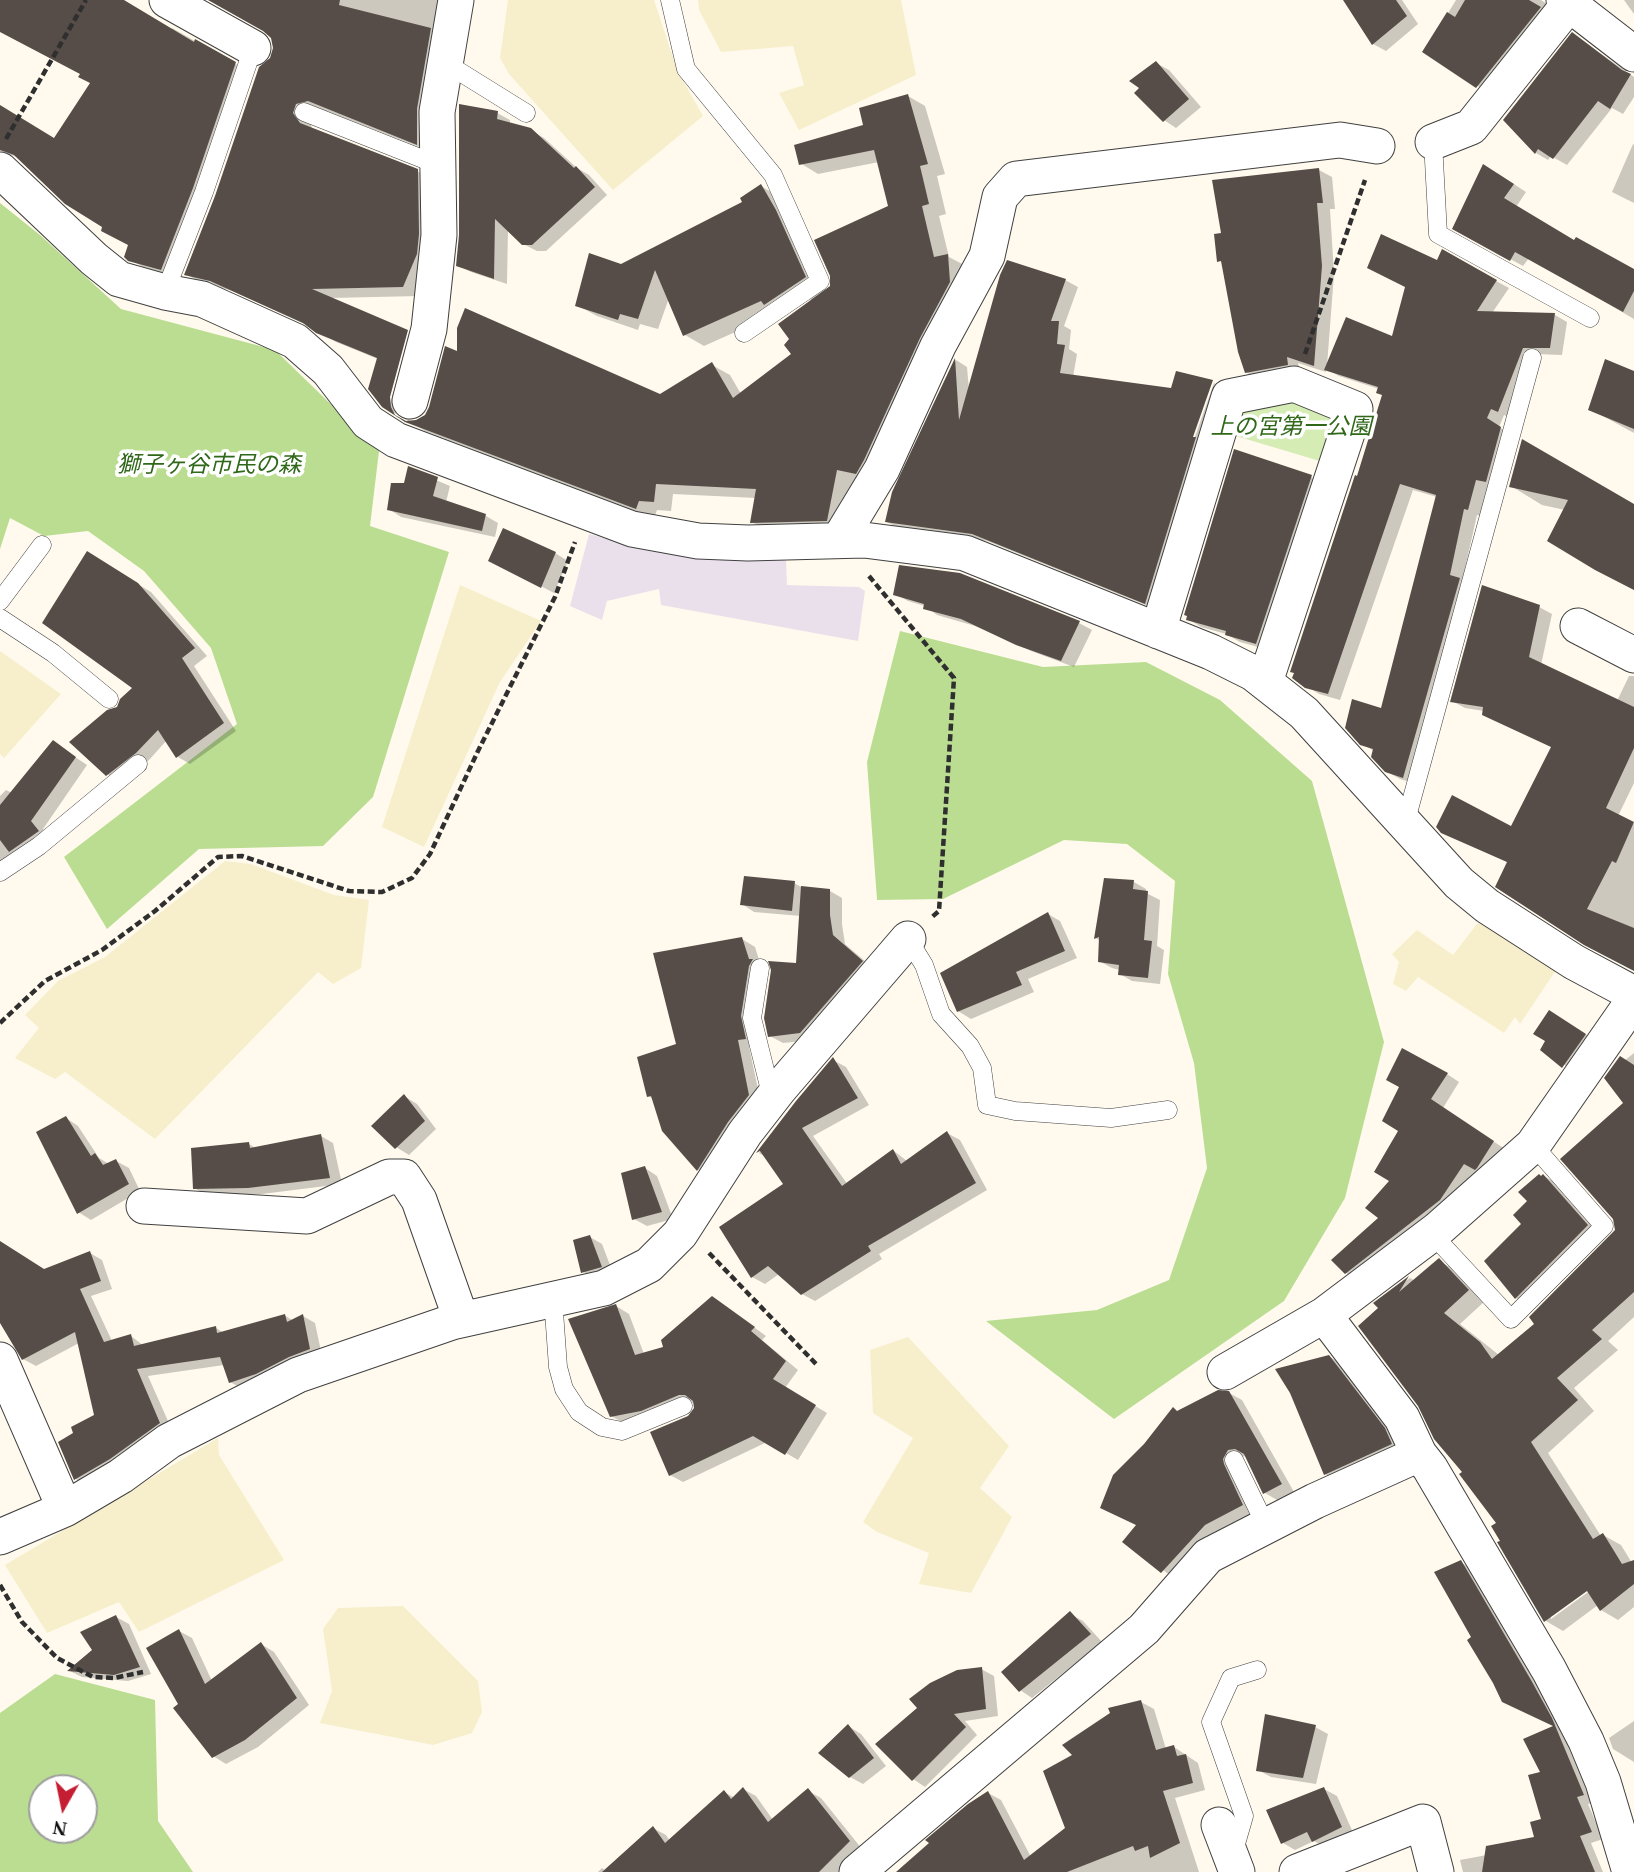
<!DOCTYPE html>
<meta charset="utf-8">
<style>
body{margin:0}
#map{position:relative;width:1634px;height:1872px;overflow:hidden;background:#fffaed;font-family:Georgia,serif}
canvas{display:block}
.north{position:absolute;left:28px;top:1774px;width:70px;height:70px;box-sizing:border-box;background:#fff;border:2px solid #9e9e9e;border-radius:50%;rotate:189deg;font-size:19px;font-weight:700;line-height:28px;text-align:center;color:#0d0d0d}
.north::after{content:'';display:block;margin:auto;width:24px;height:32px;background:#c51d32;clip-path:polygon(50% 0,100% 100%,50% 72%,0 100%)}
</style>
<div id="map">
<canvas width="1634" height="1872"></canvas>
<div class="north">N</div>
</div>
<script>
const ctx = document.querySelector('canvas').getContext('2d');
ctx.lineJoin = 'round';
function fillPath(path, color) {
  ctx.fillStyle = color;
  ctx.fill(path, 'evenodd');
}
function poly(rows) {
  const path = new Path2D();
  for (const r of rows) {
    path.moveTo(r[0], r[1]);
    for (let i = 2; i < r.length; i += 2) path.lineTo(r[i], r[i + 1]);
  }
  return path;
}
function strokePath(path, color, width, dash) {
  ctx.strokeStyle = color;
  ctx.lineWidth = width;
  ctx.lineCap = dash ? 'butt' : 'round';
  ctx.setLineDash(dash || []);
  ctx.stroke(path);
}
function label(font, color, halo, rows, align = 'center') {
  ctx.font = font + ' Georgia,"Noto Sans JP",serif';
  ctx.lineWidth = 7;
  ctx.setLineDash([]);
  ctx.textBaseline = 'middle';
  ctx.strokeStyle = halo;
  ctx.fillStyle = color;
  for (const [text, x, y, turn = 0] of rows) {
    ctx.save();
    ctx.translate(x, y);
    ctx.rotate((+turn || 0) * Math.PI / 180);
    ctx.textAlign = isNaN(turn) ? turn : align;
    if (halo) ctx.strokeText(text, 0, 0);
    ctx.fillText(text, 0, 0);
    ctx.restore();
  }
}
fillPath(poly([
 [589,534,656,552,786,560,787,585,859,587,865,591,858,641,661,605,659,589,607,601,602,620,570,606]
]), '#eae0ec');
fillPath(poly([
 [508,0,654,0,677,70,703,116,613,190,509,74,500,58],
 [698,0,901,0,916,75,799,130,779,93,804,85,793,46,721,52,699,10],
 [460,585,541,621,500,682,424,847,382,827],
 [0,651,61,694,4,758,0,754],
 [225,861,251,864,334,895,369,900,361,968,333,984,318,972,155,1139,65,1072,55,1079,15,1058,39,1028,25,1015,58,981,105,957],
 [1480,920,1556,970,1520,1024,1515,1017,1504,1033,1418,977,1406,991,1393,984,1399,962,1392,954,1417,930,1453,955],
 [908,1337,1009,1446,980,1488,1012,1517,971,1593,919,1584,929,1553,877,1532,863,1522,913,1438,873,1413,870,1350],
 [218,1438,219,1455,284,1560,139,1632,119,1602,47,1633,5,1565],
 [403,1606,478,1681,482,1712,472,1733,433,1745,320,1723,332,1691,323,1629,338,1608]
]), '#f7efcb');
fillPath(poly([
 [1293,397,1338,418,1323,462,1236,436,1244,410]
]), '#d5ecb4');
fillPath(poly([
 [0,203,40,235,121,309,275,350,379,451,370,526,449,552,373,797,323,846,199,849,107,929,64,857,237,724,211,648,144,571,88,531,44,536,10,518,0,549],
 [900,631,1043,667,1146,662,1220,700,1312,781,1384,1042,1345,1198,1284,1301,1114,1419,986,1321,1097,1310,1169,1280,1207,1168,1194,1063,1168,974,1175,881,1127,844,1064,840,943,899,877,900,867,762],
 [55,1674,155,1700,158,1821,193,1872,0,1872,0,1713],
 [42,1788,84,1788,84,1830,42,1830]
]), '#badd92');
fillPath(poly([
 [0,0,121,0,172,30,172,28,248,71,174,276,143,267,129,259,130,245,19,158,0,151,0,106,55,140,92,83,82,74,0,31],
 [211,0,456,0,435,153,327,111,316,112,310,119,312,129,417,171,435,181,420,296,330,298,406,331,387,405,390,405,409,332,425,342,408,407,410,422,416,422,426,416,459,354,660,396,712,365,730,375,741,394,793,354,812,301,810,299,785,316,780,312,704,346,685,335,669,298,658,329,640,324,638,330,597,316,577,305,622,266,745,203,761,186,781,198,796,223,826,291,832,287,890,207,879,162,818,174,800,163,866,126,908,96,925,106,945,174,937,176,946,214,939,216,949,257,966,266,874,483,855,479,845,530,769,532,752,522,756,498,673,494,671,511,657,510,654,518,425,431,383,406,378,359,336,342,311,327,230,290,203,284,186,274,272,58,275,47,272,37,265,30],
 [1345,0,1402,0,1418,24,1386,51,1373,44],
 [1456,0,1541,0,1550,6,1490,94,1425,51],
 [1624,0,1634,0,1634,14],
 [1573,34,1634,77,1634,97,1623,114,1612,108,1567,165,1551,156,1548,160,1536,153],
 [1156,63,1169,70,1201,107,1176,128,1164,120],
 [497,113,510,120,510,124,530,130,544,138,577,168,589,175,607,195,546,251,537,251,523,244,508,228,507,284,471,272,458,265],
 [1633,144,1634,145,1634,203,1612,192],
 [1319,170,1332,177,1335,209,1330,209,1334,274,1327,366,1393,338,1443,252,1509,288,1492,313,1555,315,1567,322,1562,355,1536,354,1511,418,1504,415,1499,427,1513,436,1481,516,1477,515,1416,784,1400,779,1386,771,1374,751,1362,744,1382,710,1437,497,1413,490,1340,700,1319,694,1306,686,1358,478,1383,395,1379,389,1339,376,1326,369,1326,372,1298,363,1300,371,1259,380,1246,372,1223,263,1219,260,1223,234],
 [1497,173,1526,192,1516,207,1575,242,1634,271,1634,319,1529,258,1523,266,1454,228],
 [1065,280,1078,287,1064,326,1071,330,1069,349,1077,354,1073,377,1172,389,1212,382,1214,382,1210,382,1189,444,1192,445,1214,383,1225,389,1158,610,987,541,900,529,887,522,894,492,956,360,967,367,969,390],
 [1634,373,1634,433,1590,409],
 [410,469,450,486,446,502,486,516,498,523,495,537,401,517,389,509,405,485],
 [1311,477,1324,484,1269,650,1240,642,1226,634,1201,627,1188,619],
 [1511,486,1634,506,1634,590,1596,569,1565,510,1542,505],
 [555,553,568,561,554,593,501,565],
 [88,554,151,592,207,656,194,666,236,731,190,764,178,757,167,740,149,760,120,782,107,774,119,708,135,688],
 [959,574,1079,623,1092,630,1074,667,1031,651,975,626,937,615,925,606,908,601,895,594],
 [1539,607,1552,614,1541,665,1617,701,1629,676,1634,676,1634,783,1618,816,1634,824,1634,970,1509,863,1442,832,1512,828,1552,747,1484,711,1465,708,1452,701],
 [54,743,87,765,43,829,51,839,0,874,0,796,6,790,12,793],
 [1134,882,1146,889,1146,893,1160,900,1157,946,1164,950,1160,984,1132,981,1120,974,1120,970,1112,968,1099,961,1100,941,1096,938],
 [794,883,805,889,830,891,842,898,842,924,845,944,874,969,813,1040,783,1043,770,1036,798,965,801,916,754,912,742,904],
 [1048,914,1060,921,1077,958,1028,979,1034,992,971,1019,958,1011],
 [742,939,755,947,761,966,758,1046,749,1047,761,1103,710,1177,698,1170,654,1099,648,1096],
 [1562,1019,1597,1042,1576,1073,1542,1049],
 [1634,1053,1634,1317,1608,1341,1618,1350,1574,1388,1594,1411,1548,1453,1601,1536,1603,1535,1621,1545,1632,1563,1634,1562,1634,1607,1618,1620,1601,1610,1598,1605,1563,1631,1546,1621,1500,1543,1502,1542,1498,1523,1464,1472,1381,1308,1376,1303,1410,1278,1415,1281,1439,1261,1457,1271,1485,1301,1460,1324,1499,1355,1537,1324,1617,1230,1625,1103,1624,1061],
 [1593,1585,1595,1587,1551,1619,1551,1615],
 [833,1060,846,1067,869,1105,813,1136,848,1185,894,1151,907,1161,947,1133,960,1140,987,1190,879,1254,882,1259,815,1301,802,1294,779,1274,765,1284,752,1277,785,1184,766,1157,759,1153,797,1102],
 [1447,1074,1459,1082,1443,1108,1505,1149,1488,1176,1477,1170,1453,1207,1359,1280,1346,1273,1380,1218,1392,1181,1377,1172],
 [404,1096,417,1104,436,1129,409,1155,396,1147],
 [66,1118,78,1126,99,1158,109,1164,116,1161,129,1168,140,1191,91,1220,78,1212],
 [321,1136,333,1143,342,1184,262,1194,207,1195,194,1188,249,1144,257,1149],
 [645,1168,657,1176,673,1219,647,1226,634,1219],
 [1544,1176,1556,1183,1600,1234,1528,1305,1516,1298,1523,1224,1530,1201],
 [590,1237,602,1244,613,1273,595,1279,582,1271],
 [0,1242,44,1270,90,1253,102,1260,112,1289,91,1296,112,1341,131,1336,144,1346,216,1328,224,1333,284,1315,294,1321,303,1316,315,1323,322,1356,243,1389,230,1382,224,1365,148,1376,172,1430,88,1486,76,1479,96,1416,79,1343,36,1366,23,1359,0,1318],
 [616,1306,629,1314,644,1354,665,1348,725,1306,766,1336,762,1340,798,1370,785,1388,827,1413,798,1460,767,1442,683,1482,670,1475,689,1418,696,1409,695,1402,654,1418,624,1423,611,1416],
 [1328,1356,1342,1364,1397,1438,1404,1451,1338,1481,1325,1474],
 [1229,1393,1242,1400,1294,1492,1277,1500,1265,1493,1246,1456,1241,1457,1255,1512,1218,1531,1175,1579,1124,1541,1138,1525,1178,1412],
 [1460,1562,1473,1569,1564,1727,1596,1802,1588,1804,1603,1839,1591,1843,1603,1872,1463,1872,1460,1860,1487,1855,1536,1838,1543,1821,1543,1773,1556,1727,1503,1701,1474,1638],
 [1070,1614,1083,1621,1102,1642,1032,1698,1020,1690],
 [116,1617,129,1624,151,1674,128,1681,82,1677,70,1671,95,1650],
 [179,1631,192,1638,212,1681,261,1644,274,1652,309,1705,258,1747,226,1764,213,1756,180,1704],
 [981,1669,994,1676,998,1716,965,1721,977,1735,925,1787,913,1779],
 [1141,1702,1154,1709,1166,1749,1174,1747,1198,1763,1205,1790,1175,1798,1199,1872,899,1872,988,1793,1001,1800,1031,1857,1067,1829,1075,1755],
 [1634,1721,1634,1762,1613,1749,1609,1738],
 [848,1726,861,1734,886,1766,863,1784,850,1777],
 [1315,1727,1328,1734,1316,1784,1271,1777,1258,1770],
 [743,1789,756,1796,773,1820,808,1791,821,1798,862,1849,839,1872,598,1872,602,1868,606,1871,653,1828,666,1835,670,1841,724,1792,735,1798],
 [1324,1789,1337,1796,1354,1835,1326,1848,1314,1841,1295,1850,1283,1843]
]), '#0003');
fillPath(poly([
 [0,0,124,0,194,42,195,39,236,62,193,188,161,270,128,261,124,257,128,245,101,231,102,227,65,204,14,155,0,150,0,105,54,138,90,83,78,77,80,74,0,32],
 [208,0,340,0,339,5,431,28,417,109,417,145,308,101,296,104,293,113,300,123,418,169,419,234,417,254,403,287,312,289,408,330,390,397,391,407,395,415,406,421,416,420,425,415,429,407,445,346,457,351,457,328,465,308,660,394,712,362,733,398,791,354,784,345,789,339,778,324,830,286,830,276,814,240,888,206,874,150,799,165,794,145,863,125,859,108,908,94,928,164,920,166,929,204,922,206,934,257,948,254,950,282,920,338,864,460,856,474,837,470,827,521,750,523,756,489,656,484,654,502,639,501,636,509,405,422,382,407,368,389,377,358,316,333,303,323,210,281,184,275,215,196,259,67,270,58,273,48,271,38,263,31],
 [1343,0,1396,0,1407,16,1372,45],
 [1465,0,1529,0,1541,7,1476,88,1422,52,1447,12,1455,17],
 [1572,32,1622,70,1631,74,1610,109,1598,101,1553,159,1538,149,1535,154,1503,120],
 [1156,61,1189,99,1163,122,1134,93,1139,88,1129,81],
 [459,104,498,111,497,119,531,128,574,168,576,166,595,187,532,245,522,245,495,219,494,279,456,266,459,235],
 [1483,164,1514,184,1504,198,1574,240,1576,237,1634,269,1634,291,1623,312,1515,252,1510,261,1452,229],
 [1319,168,1323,203,1317,203,1322,266,1314,366,1287,357,1288,365,1245,373,1238,352,1221,261,1217,262,1214,234,1221,233,1212,180],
 [761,184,776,210,806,277,764,305,761,301,683,336,655,270,638,319,620,314,618,320,575,306,589,253,621,264,742,202,740,198],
 [1381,234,1437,260,1442,249,1497,280,1477,311,1555,313,1550,348,1523,348,1498,412,1491,409,1487,418,1501,427,1486,482,1476,480,1468,510,1464,509,1450,575,1460,578,1403,778,1385,772,1371,757,1373,749,1360,745,1345,728,1352,699,1381,708,1436,495,1400,484,1328,694,1305,688,1292,678,1294,673,1290,672,1355,475,1357,476,1382,395,1376,393,1378,387,1324,370,1346,317,1392,336,1405,287,1367,268],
 [1007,260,1066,279,1051,321,1059,321,1057,344,1065,345,1060,373,1171,388,1176,371,1213,380,1193,437,1196,437,1145,604,972,534,885,522,892,492,955,358,959,420,1000,275],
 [1605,359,1634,371,1634,429,1588,410],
 [1522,439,1634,504,1634,590,1595,570,1547,541,1568,500,1509,487],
 [1234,449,1312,475,1256,644,1225,635,1226,631,1186,620,1187,616,1184,615],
 [408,466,438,477,433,496,486,514,482,531,387,510,391,483,404,483],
 [503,528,556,552,541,588,488,561],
 [87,551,138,583,195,648,182,658,224,723,176,758,158,730,136,753,106,776,69,742,107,710,117,707,120,699,132,688,42,623],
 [899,565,960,573,1080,621,1061,661,1016,645,961,619,923,609,924,604,893,595],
 [1482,585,1540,605,1529,657,1634,707,1634,748,1606,808,1634,822,1616,863,1612,861,1587,909,1634,928,1634,971,1584,945,1495,887,1507,862,1441,833,1436,827,1452,795,1511,826,1551,747,1482,715,1483,707,1450,702],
 [53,740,76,757,31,821,39,831,9,852,0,840,0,805],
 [744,876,795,881,792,911,740,905],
 [1104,878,1134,880,1133,889,1148,891,1144,940,1152,941,1148,978,1118,975,1119,965,1098,962,1099,937,1094,939],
 [801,886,830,889,830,915,833,935,863,961,800,1033,768,1037,764,1018,771,970,768,961,796,963],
 [1048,912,1065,951,1016,972,1022,985,957,1012,940,973],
 [742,937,749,959,753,959,749,966,741,1016,746,1039,738,1040,749,1095,728,1122,697,1171,662,1131,651,1096,647,1097,637,1057,676,1044,653,953],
 [1549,1010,1586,1034,1562,1068,1540,1050,1545,1041,1533,1034],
 [1402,1048,1448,1073,1431,1099,1494,1141,1477,1168,1475,1170,1464,1164,1440,1200,1345,1274,1331,1260,1378,1218,1365,1208,1389,1181,1374,1172,1398,1131,1382,1121,1399,1087,1386,1080],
 [1620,1056,1634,1065,1634,1292,1592,1330,1602,1339,1557,1378,1578,1400,1531,1442,1593,1539,1603,1533,1622,1564,1634,1560,1634,1584,1600,1611,1587,1591,1544,1622,1497,1542,1500,1541,1491,1526,1496,1523,1459,1474,1462,1472,1434,1439,1418,1406,1358,1326,1378,1308,1373,1303,1409,1276,1399,1292,1439,1258,1469,1290,1444,1313,1480,1342,1492,1359,1534,1324,1529,1317,1615,1230,1613,1219,1560,1159,1623,1103,1604,1078],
 [833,1057,858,1098,802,1128,842,1186,893,1149,901,1164,947,1131,976,1183,868,1246,871,1251,801,1295,768,1266,751,1278,719,1227,783,1184,760,1151,756,1153,796,1101],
 [404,1094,425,1121,395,1149,371,1126],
 [66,1116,91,1156,95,1153,103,1165,116,1159,129,1184,77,1214,36,1132],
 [321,1134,330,1178,248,1188,193,1189,191,1148,249,1142,250,1148],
 [645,1166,662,1212,632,1220,621,1173],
 [1539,1174,1541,1176,1543,1174,1588,1225,1515,1299,1484,1261,1521,1224,1513,1215,1527,1201,1518,1192],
 [590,1235,602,1267,581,1273,573,1240],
 [0,1241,44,1269,90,1251,101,1281,80,1289,104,1342,131,1334,134,1346,216,1326,217,1333,285,1314,287,1322,303,1314,310,1349,289,1357,256,1374,229,1383,220,1357,137,1369,160,1423,110,1459,74,1480,58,1442,73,1433,71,1427,94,1415,75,1332,22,1360,0,1323],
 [712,1296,755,1327,751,1331,786,1361,773,1379,816,1405,785,1455,753,1436,669,1476,650,1432,688,1416,694,1408,693,1401,685,1395,679,1395,641,1411,610,1417,568,1319,616,1304,635,1355,663,1347,661,1340],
 [1329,1355,1385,1428,1392,1444,1324,1475,1290,1393,1275,1369],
 [1218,1390,1229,1391,1282,1484,1263,1494,1244,1454,1235,1449,1228,1450,1223,1459,1224,1464,1243,1505,1205,1525,1161,1573,1122,1542,1136,1525,1100,1508,1113,1475,1144,1444,1173,1407,1177,1411],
 [1461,1560,1531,1680,1552,1718,1584,1795,1577,1797,1592,1832,1580,1836,1595,1872,1482,1872,1486,1846,1534,1837,1530,1822,1541,1819,1528,1775,1540,1772,1523,1739,1553,1726,1502,1702,1493,1683,1467,1640,1471,1637,1434,1572],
 [1070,1611,1091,1634,1019,1692,1001,1672],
 [116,1615,140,1667,114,1675,67,1671,92,1650,80,1632],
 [179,1629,205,1684,261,1642,297,1698,245,1740,212,1758,173,1708,178,1704,146,1648],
 [982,1667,986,1709,954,1714,966,1727,912,1781,875,1744,917,1708,909,1699,930,1683,957,1670],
 [1141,1700,1156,1750,1174,1745,1177,1756,1186,1754,1193,1783,1163,1791,1180,1843,1150,1858,1148,1846,1135,1851,1133,1846,1067,1872,896,1872,929,1843,925,1840,968,1804,988,1791,1024,1860,1065,1828,1043,1771,1072,1755,1062,1745,1110,1713,1108,1708],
 [1265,1714,1316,1725,1303,1778,1256,1771],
 [848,1724,874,1758,849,1778,818,1753],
 [743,1787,768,1822,808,1788,850,1841,819,1872,602,1872,653,1826,665,1843,724,1790,731,1799],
 [1324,1787,1342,1827,1312,1842,1307,1832,1281,1844,1266,1810]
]), '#564d48');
const lane = poly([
 [670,0,686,69,773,175,820,281,744,333],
 [444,62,526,113],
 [304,112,438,165],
 [1433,142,1438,234,1590,318],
 [165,292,204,192,253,48],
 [0,601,42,545],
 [0,618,53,653,109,699],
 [1405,824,1532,358],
 [0,872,39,846,138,764],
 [908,939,924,965,941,1014,970,1046,982,1068,987,1105,1015,1111,1111,1118,1168,1110],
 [760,968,752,1018,772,1098],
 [1432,1234,1511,1319,1604,1226,1533,1145],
 [553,1298,558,1367,564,1389,579,1412,602,1427,622,1431,683,1406],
 [1234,1460,1266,1526],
 [1233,1854,1244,1816,1211,1722,1231,1678,1257,1670]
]);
const street = poly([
 [167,0,253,48],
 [1564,0,1634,54],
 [1433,142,1471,127,1569,4],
 [0,170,94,259,119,279,165,292,202,299,295,341,328,370,368,422,396,440,632,529,698,541,748,543,864,540,965,553,1211,652,1253,673,1304,713,1459,883,1487,906,1574,962,1634,994],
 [410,401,429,329,439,235,437,112,456,0],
 [839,540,882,469,938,346,987,256,1000,197,1016,179,1340,140,1377,146],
 [1578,626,1634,655],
 [1158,631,1229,397,1294,384,1355,409,1265,682],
 [144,1206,307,1216,389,1177,404,1177,419,1200,461,1319],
 [1324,1315,1402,1418,1419,1454,1430,1468,1549,1670,1586,1741,1603,1782,1630,1872],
 [0,1360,65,1509],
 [1225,1372,1324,1315,1437,1230,1533,1145,1634,1000],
 [0,1537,65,1509,121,1476,169,1441,298,1375,452,1322,604,1288,649,1265,680,1234,745,1133,780,1088,908,939],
 [1219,1825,1237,1872],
 [857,1872,1144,1629,1208,1556,1315,1501,1419,1454],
 [1297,1872,1423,1822,1436,1872]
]);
strokePath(lane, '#404040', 19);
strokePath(street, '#404040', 37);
strokePath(poly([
 [6,139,86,0],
 [1305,354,1365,180],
 [869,576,954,678,939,911,932,917],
 [0,1023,45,981,102,950,155,911,218,857,242,856,349,891,382,892,412,878,430,854,478,751,555,597,575,542],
 [709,1253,818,1366],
 [0,1585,22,1622,57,1658,93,1677,114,1678,143,1672]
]), '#2f2f2f', 4.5, [7, 3.5]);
strokePath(lane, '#fff', 18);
strokePath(street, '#fff', 35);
label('italic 23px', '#30681a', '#fff', [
 ["上の宮第一公園",1291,425],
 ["獅子ヶ谷市民の森",209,463]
]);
</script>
